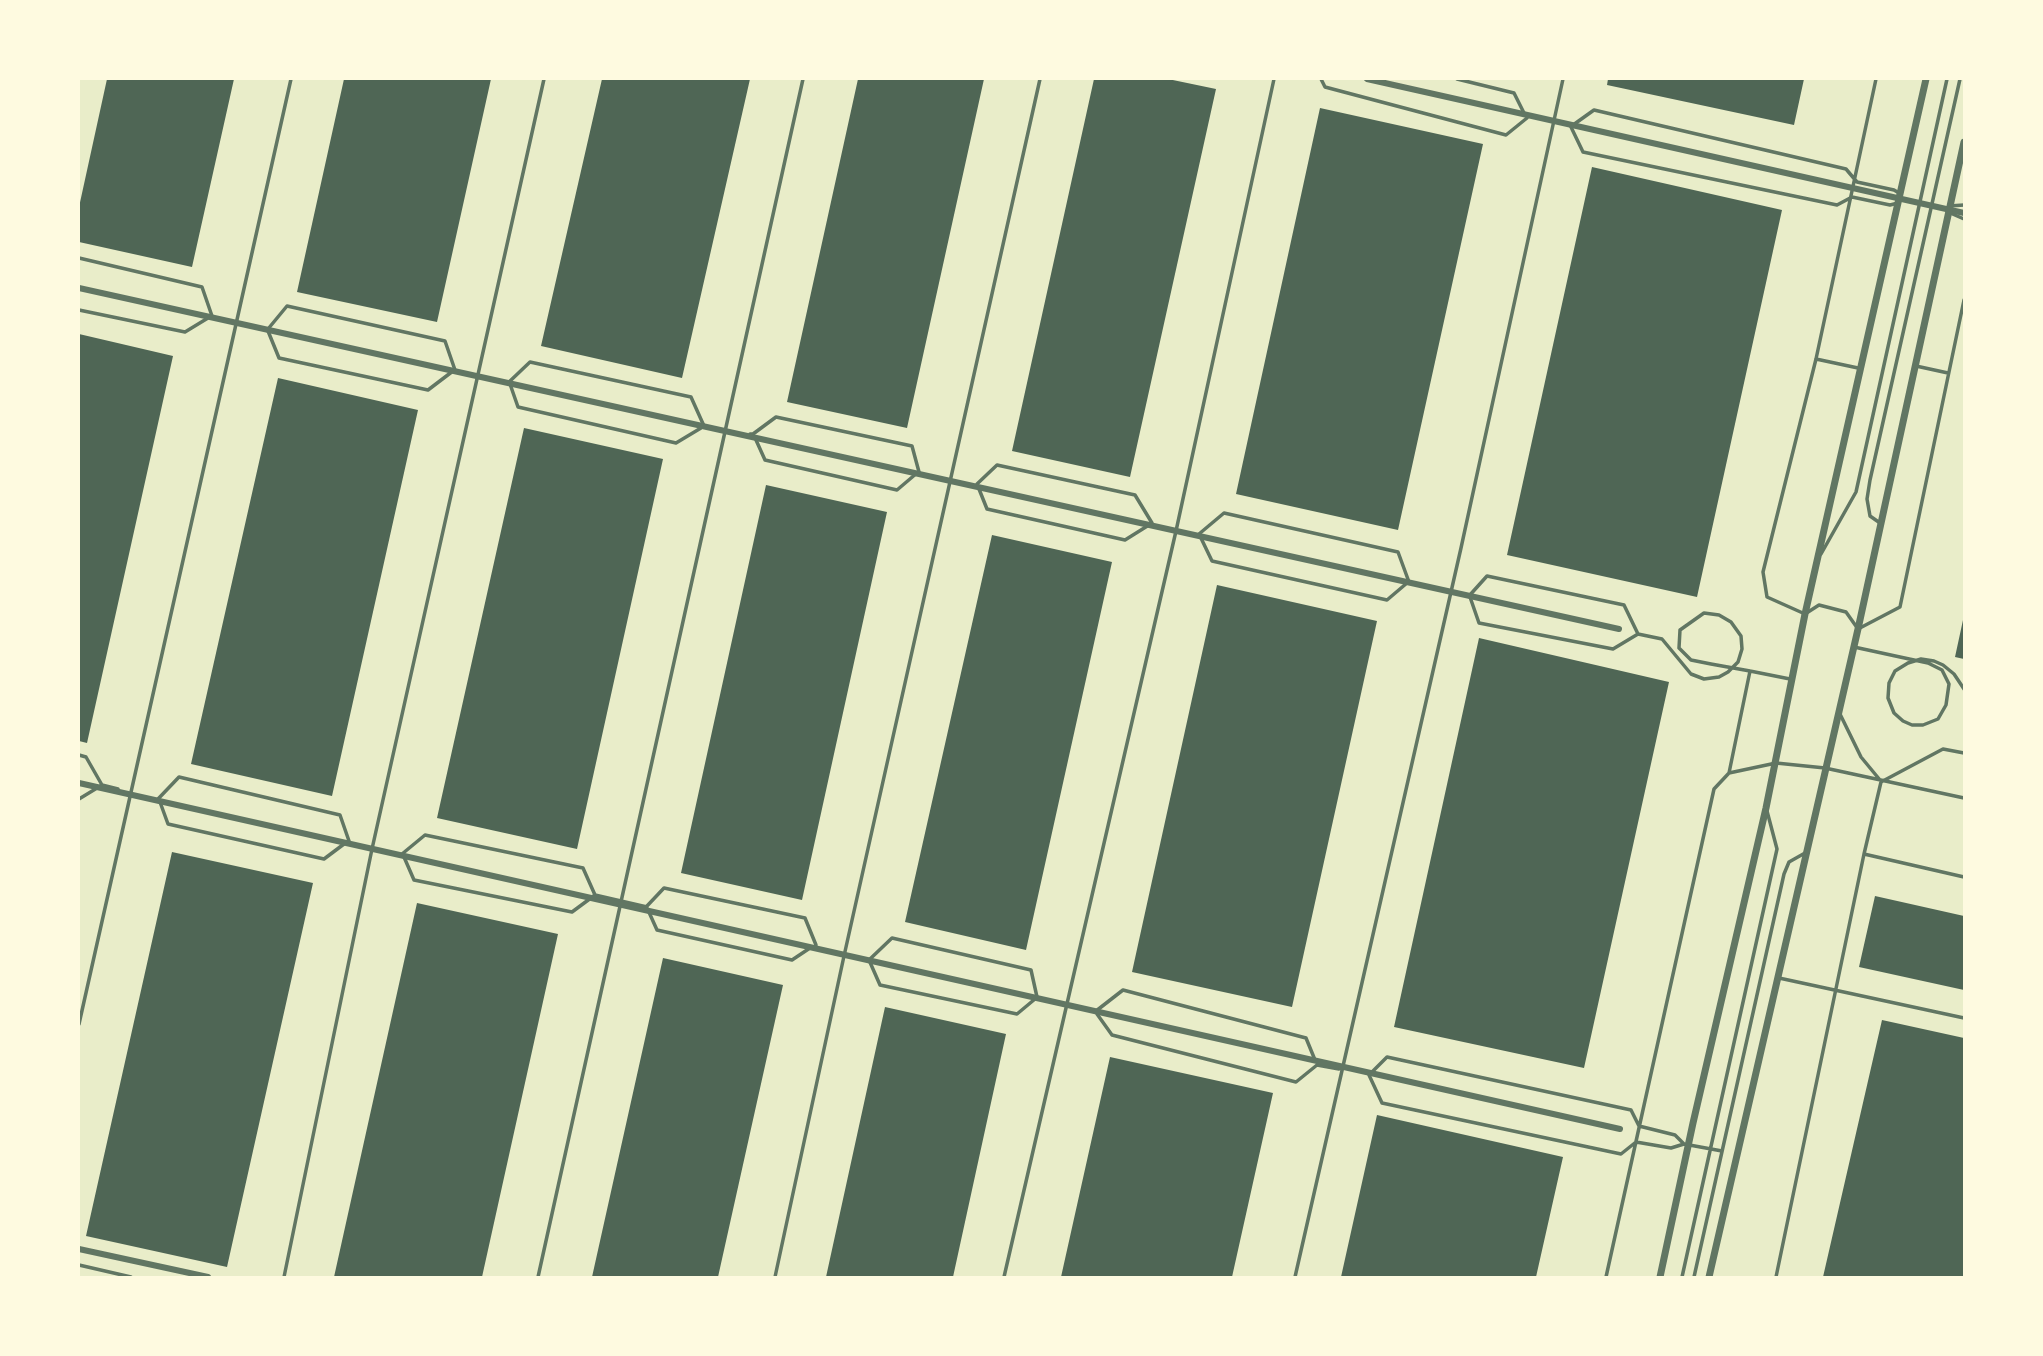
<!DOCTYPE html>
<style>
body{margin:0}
#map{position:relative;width:2043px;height:1356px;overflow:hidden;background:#e9edc9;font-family:Merriweather,serif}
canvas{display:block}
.frame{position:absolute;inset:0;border:80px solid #fefae0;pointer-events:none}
</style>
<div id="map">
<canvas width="2043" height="1356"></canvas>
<div class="frame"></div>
</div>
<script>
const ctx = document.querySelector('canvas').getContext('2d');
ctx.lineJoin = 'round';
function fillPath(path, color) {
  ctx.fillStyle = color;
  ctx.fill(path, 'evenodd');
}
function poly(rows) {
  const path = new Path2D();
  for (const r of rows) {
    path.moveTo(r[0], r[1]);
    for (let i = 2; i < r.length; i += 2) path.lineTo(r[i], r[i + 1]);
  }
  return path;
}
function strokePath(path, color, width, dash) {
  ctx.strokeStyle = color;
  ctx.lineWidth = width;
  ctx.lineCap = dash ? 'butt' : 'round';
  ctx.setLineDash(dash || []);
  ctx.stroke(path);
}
fillPath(poly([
 [107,79,234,79,192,267,79,242,79,207],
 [344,79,491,79,437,322,297,292],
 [602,79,750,79,682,378,541,346],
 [858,79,984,79,907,428,787,402],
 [1094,79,1168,79,1216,89,1130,477,1012,451],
 [1608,79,1804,79,1794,125,1607,85],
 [1320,108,1483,144,1398,530,1236,494],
 [1592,167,1782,210,1697,597,1507,555],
 [79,334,173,356,87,743,79,741],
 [278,378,418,410,332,796,191,764],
 [524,428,663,459,577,849,437,818],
 [766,485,887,512,802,900,681,873],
 [992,535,1112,562,1026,950,905,922],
 [1217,585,1377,621,1292,1007,1132,972],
 [1963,620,1964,621,1964,659,1955,657],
 [1479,638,1669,682,1584,1068,1394,1027],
 [172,852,313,883,227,1267,86,1236],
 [1875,896,1964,916,1964,990,1859,967],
 [417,903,558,934,482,1277,334,1277],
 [663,958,783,985,718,1277,592,1277],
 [885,1007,1006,1034,953,1277,826,1277],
 [1882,1020,1964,1038,1964,1277,1823,1277],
 [1110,1057,1273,1093,1232,1277,1061,1277],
 [1377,1115,1563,1157,1536,1277,1341,1277]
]), '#4f6655');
strokePath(poly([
 [1321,79,1325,87,1506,135,1527,118],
 [1457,79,1514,93,1524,113],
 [1876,79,1816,359,1763,572,1767,597,1805,614,1819,605,1846,612,1858,629,1900,607,1964,300],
 [1573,125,1594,110,1846,169,1857,182,1894,190,1899,193],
 [1571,127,1583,152,1837,205,1852,197,1890,205,1898,203],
 [1949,206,1964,205],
 [1948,212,1964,219],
 [79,258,202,287,212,316],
 [79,310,185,332,208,318],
 [268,329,287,306,445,341,455,370],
 [268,331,279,358,428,390,453,371],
 [1816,359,1858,368],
 [1916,366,1948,373],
 [509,382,530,362,691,397,704,426],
 [510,384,518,407,676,443,701,428],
 [750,434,753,434,776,417,912,446,919,472],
 [756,440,765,460,897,490,917,473],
 [977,484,997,465,1135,495,1152,523],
 [979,489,987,509,1125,540,1149,525],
 [1880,523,1870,516,1867,499,1870,480,1960,79],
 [1199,534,1224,513,1398,552,1409,582],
 [1200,536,1212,561,1387,600,1407,583],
 [1821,554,1856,492,1947,79],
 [1469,596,1487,576,1624,605,1638,634],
 [1470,597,1479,623,1613,649,1638,634,1662,639,1691,674,1704,679,1719,677,1728,672,1738,662,1742,649,1741,636,1731,622,1719,615,1704,613,1680,630,1679,648,1691,660,1711,664,1750,671,1790,679],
 [1854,647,1900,657,1928,663,1942,670,1949,684,1946,705,1938,719,1923,725,1912,725,1903,721,1894,713,1888,698,1889,683,1895,671,1908,663,1921,659,1934,661,1943,665,1954,674,1964,689],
 [1839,712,1861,757,1880,780],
 [79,755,86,757,102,785],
 [1729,773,1750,671],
 [79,799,102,785,118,789],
 [158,799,179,777,340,815,349,841],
 [160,802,168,824,324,859,344,844],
 [402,854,425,835,583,868,595,895],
 [1864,854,1964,877],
 [404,857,414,880,572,912,595,895,647,907],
 [647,906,664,888,805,918,816,945],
 [648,910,657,930,792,960,810,948],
 [870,959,892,938,1031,970,1037,997],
 [869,960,880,985,1017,1014,1035,999],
 [1779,978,1964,1018],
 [1096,1011,1123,990,1306,1038,1315,1060],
 [1097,1014,1112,1035,1296,1082,1317,1065,1339,1069],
 [79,1024,291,79],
 [1372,1072,1387,1057,1631,1110,1639,1126,1675,1135,1684,1144],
 [1369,1075,1382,1103,1621,1154,1636,1142,1671,1148,1684,1144,1722,1151],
 [79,1265,131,1277],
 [284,1277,372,849,544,79],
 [538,1277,803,79],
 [775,1277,844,956,1040,79],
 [1004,1277,1176,531,1274,79],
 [1295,1277,1461,548,1563,79],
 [1606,1277,1714,789,1729,773,1776,763,1825,768,1964,798],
 [1682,1277,1777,849,1767,811],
 [1694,1277,1784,874,1789,862,1805,853],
 [1776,1277,1864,854,1881,782,1943,749,1964,753]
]), '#617663', 3.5);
strokePath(poly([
 [1367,79,1964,213],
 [79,288,1619,629],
 [79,783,1620,1129],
 [79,1249,208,1277]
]), '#617663', 6);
strokePath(poly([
 [1660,1277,1693,1123,1766,808,1805,614,1926,79],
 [1709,1277,1858,629,1964,142]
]), '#617663', 7);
</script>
